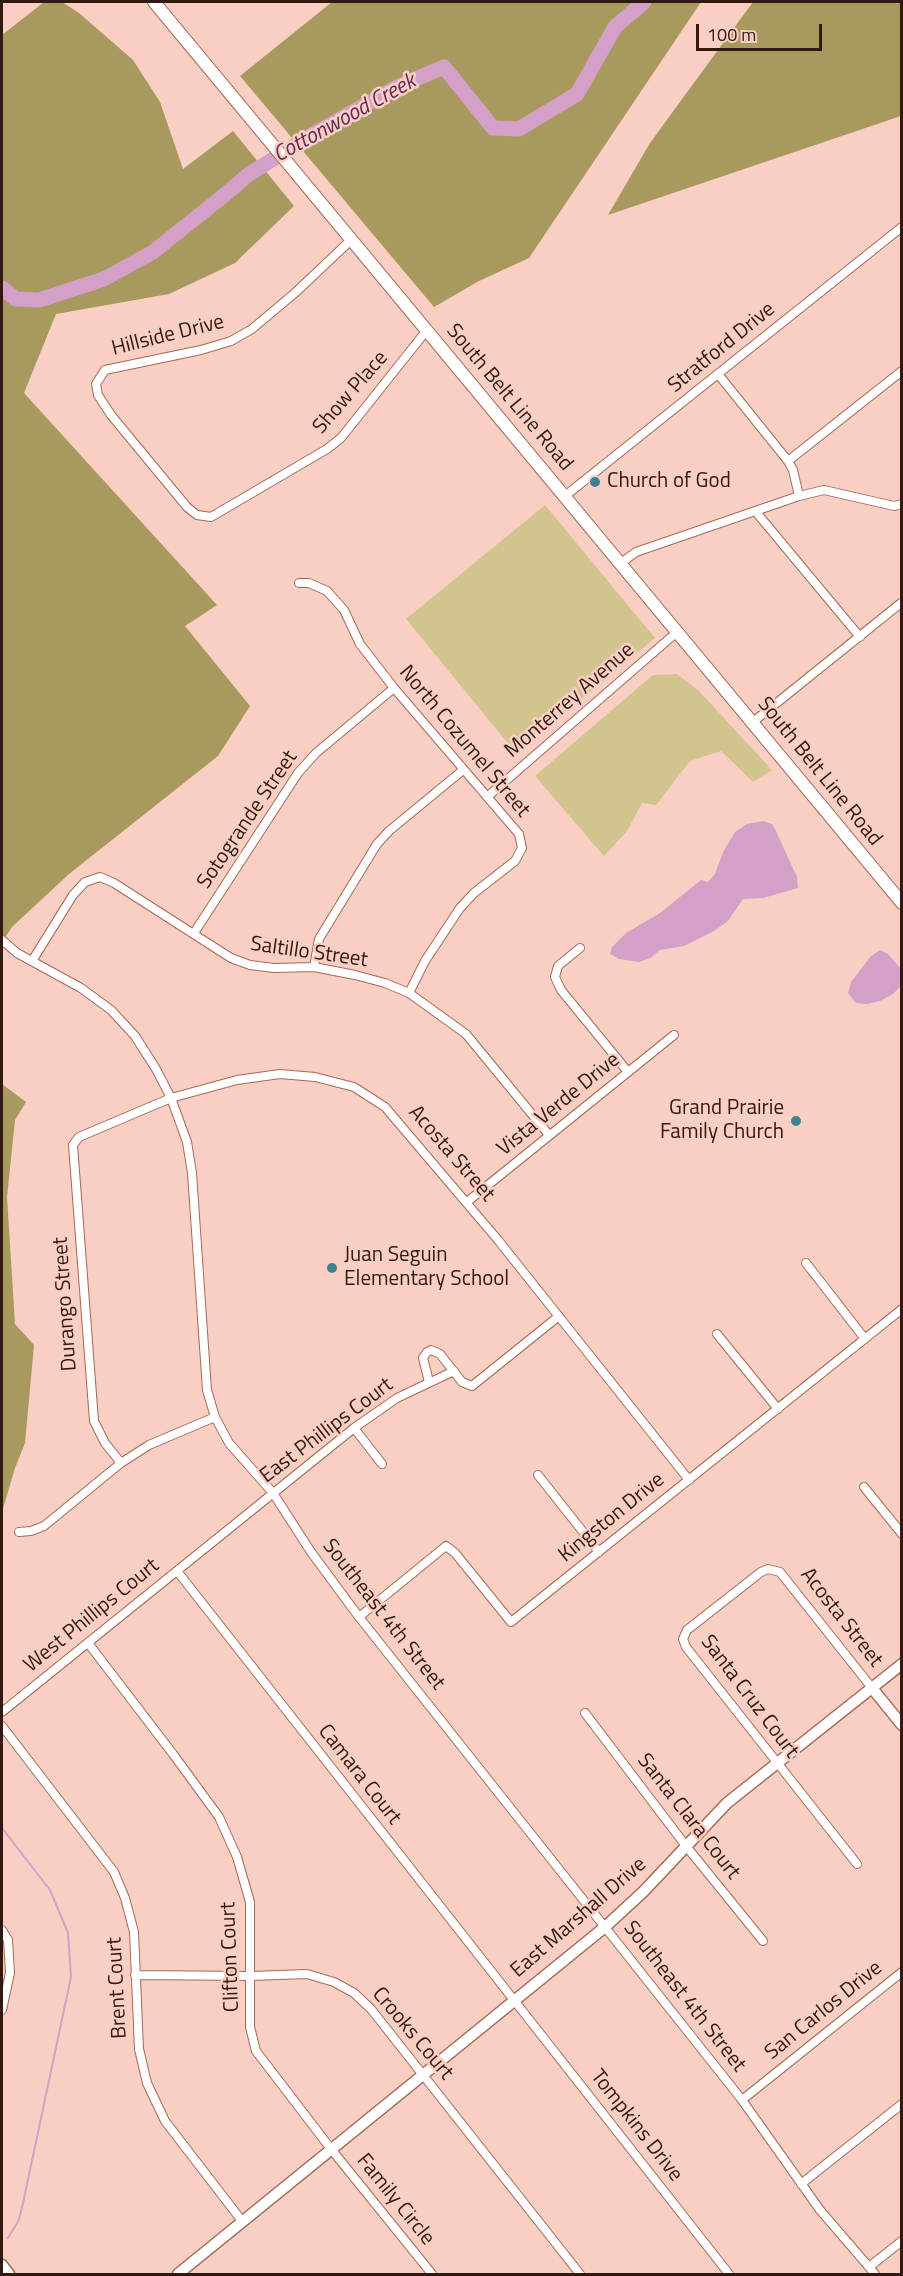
<!DOCTYPE html>
<style>
body{margin:0}
#map{position:relative;width:903px;height:2276px;overflow:hidden;background:#f9cfc3;font-family:"Titillium Web",sans-serif}
canvas{display:block}
.frame{position:absolute;inset:0;border:3px solid #311811;pointer-events:none}
.scale{position:absolute;left:696px;top:24px;width:126px;height:27px;box-sizing:border-box;border:3px solid #311811;border-top:0;padding-left:8px;font-size:18px;line-height:21px;white-space:nowrap;color:#311811;-webkit-text-stroke:4px #f9cfc3;paint-order:stroke}
</style>
<div id="map">
<canvas width="903" height="2276"></canvas>
<div class="frame"></div>
<div class="scale">100 m</div>
</div>
<script>
const ctx = document.querySelector('canvas').getContext('2d');
ctx.lineJoin = 'round';
function fillPath(path, color) {
  ctx.fillStyle = color;
  ctx.fill(path, 'evenodd');
}
function poly(rows) {
  const path = new Path2D();
  for (const r of rows) {
    path.moveTo(r[0], r[1]);
    for (let i = 2; i < r.length; i += 2) path.lineTo(r[i], r[i + 1]);
  }
  return path;
}
function strokePath(path, color, width, dash) {
  ctx.strokeStyle = color;
  ctx.lineWidth = width;
  ctx.lineCap = dash ? 'butt' : 'round';
  ctx.setLineDash(dash || []);
  ctx.stroke(path);
}
function label(font, color, halo, rows, align = 'center') {
  ctx.font = font + ' "Titillium Web",sans-serif';
  ctx.lineWidth = 5;
  ctx.setLineDash([]);
  ctx.textBaseline = 'middle';
  ctx.strokeStyle = halo;
  ctx.fillStyle = color;
  for (const [text, x, y, turn = 0] of rows) {
    ctx.save();
    ctx.translate(x, y);
    ctx.rotate((+turn || 0) * Math.PI / 180);
    ctx.textAlign = isNaN(turn) ? turn : align;
    if (halo) ctx.strokeText(text, 0, 0);
    ctx.fillText(text, 0, 0);
    ctx.restore();
  }
}
fillPath(poly([
 [545,505,655,638,516,753,406,619],
 [677,674,699,691,772,770,753,782,721,751,690,761,656,805,642,803,627,831,604,856,535,776,653,675]
]), '#d2c48e');
fillPath(poly([
 [44,2,62,2,79,13,133,60,160,102,183,169,233,131,294,206,235,263,169,294,56,314,24,393,217,605,185,626,250,706,218,756,69,874,12,927,2,942,2,35],
 [332,2,701,2,529,258,479,281,434,307,240,76],
 [753,2,901,2,901,116,608,215,650,143],
 [2,1084,26,1102,15,1120,7,1197,15,1324,34,1345,25,1443,15,1468,2,1512]
]), '#a8995e');
fillPath(poly([
 [763,821,772,824,775,829,797,877,798,888,763,898,743,899,728,921,714,931,684,946,660,950,650,958,639,962,619,959,610,954,612,947,626,933,660,913,701,880,708,882,715,874,723,852,735,832,747,824],
 [880,950,888,954,901,969,901,986,893,994,880,1001,867,1004,856,1003,848,993,851,982,871,956]
]), '#d4a0c7');
strokePath(poly([
 [2,1828,50,1890,68,1933,71,1977,23,2203,19,2220,8,2238]
]), '#d4a0c7', 2);
strokePath(poly([
 [2,288,16,299,39,300,104,279,153,252,222,197,248,175,308,137,397,87,444,67,493,128,519,129,577,94,615,27,644,2]
]), '#d4a0c7', 15);
const street = poly([
 [352,239,296,292,252,329,231,341,201,350,105,370,96,384,98,395,111,415,187,507,197,515,211,517,327,449,341,438,427,330],
 [718,374,788,461,793,470,799,496],
 [788,461,902,371],
 [565,496,902,227],
 [756,512,860,637],
 [621,563,636,552,799,496,824,490,894,506,902,504],
 [299,583,309,583,327,591,344,610,360,644,394,688,519,834,522,848,515,861,474,893,460,908,425,961,409,993],
 [753,722,901,603],
 [487,797,677,632],
 [194,933,298,773,316,753,394,688],
 [2,940,17,953,81,988,111,1010,135,1036,156,1069,171,1098,187,1142,192,1173,207,1390,215,1417,229,1443,273,1493,311,1552,359,1617,742,2100,820,2210,875,2274],
 [580,948,558,966,555,977,561,990,628,1072],
 [32,961,73,895,85,882,100,877,114,883,231,958,250,965,274,968,314,967,355,975,385,983,409,993,466,1034,549,1135],
 [314,967,319,939,377,844,389,831,463,770],
 [467,1202,674,1035],
 [806,1263,865,1339],
 [717,1334,778,1409],
 [429,1382,423,1358,427,1352,431,1350,440,1354,462,1382,472,1386,559,1316],
 [354,1428,382,1464],
 [121,1463,105,1443,94,1421,73,1145,79,1137,171,1098,237,1080,280,1074,315,1077,354,1087,385,1107,498,1240,689,1480],
 [538,1475,599,1552],
 [864,1487,902,1534],
 [19,1532,31,1531,44,1526,121,1463,149,1445,215,1417],
 [177,1571,729,2274],
 [359,1617,446,1546,455,1553,511,1622,902,1309],
 [88,1643,173,1754,219,1817,237,1857,250,1902,250,2027,256,2051,331,2149,432,2274],
 [2,1712,354,1428,397,1398,454,1371],
 [585,1713,686,1846,763,1941],
 [2,1726,114,1872,125,1898,134,1932,139,2049,147,2083,165,2121,242,2221],
 [857,1864,686,1647,683,1639,687,1630,761,1572,768,1569,780,1572,872,1688],
 [2,1930,8,1940,10,1973,2,2010],
 [135,1975,251,1976,307,1974,334,1982,354,1993,371,2009,580,2274],
 [742,2100,902,1972],
 [801,2184,902,2104],
 [869,2267,902,2241]
]);
const secondary = poly([
 [872,1688,902,1725],
 [2,2265,9,2274],
 [178,2274,605,1927,643,1892,727,1803,902,1664]
]);
const primary = poly([
 [154,2,902,903]
]);
strokePath(street, '#a76858', 10);
strokePath(secondary, '#a76858', 13);
strokePath(primary, '#a76858', 14);
strokePath(street, '#fff', 8);
strokePath(secondary, '#fff', 10);
strokePath(primary, '#fff', 12);
for (const [x, y, r, color] of [
 [595,482,6,"#3f8293"],
 [796,1121,6,"#3f8293"],
 [332,1268,6,"#3f8293"]
]) {
  const dot = new Path2D();
  dot.arc(x, y, r, 0, 2 * Math.PI);
  ctx.fillStyle = color;
  ctx.fill(dot);
  strokePath(dot, '#f9cfc3', 2);
}
label('21px', '#311811', '#f9cfc3', [
 ["Hillside Drive",168,336,-14],
 ["Stratford Drive",722,348,-39],
 ["Show Place",351,393,-49],
 ["South Belt Line Road",509,398,50],
 ["Monterrey Avenue",570,701,-41],
 ["North Cozumel Street",464,742,50],
 ["South Belt Line Road",819,772,51],
 ["Sotogrande Street",248,820,-56],
 ["Saltillo Street",309,953,8],
 ["Vista Verde Drive",559,1105,-39],
 ["Acosta Street",451,1154,49],
 ["Durango Street",66,1304,-94],
 ["East Phillips Court",327,1431,-37],
 ["Kingston Drive",612,1518,-39],
 ["Southeast 4th Street",383,1615,52],
 ["West Phillips Court",92,1616,-39],
 ["Acosta Street",841,1618,52],
 ["Santa Cruz Court",749,1697,53],
 ["Camara Court",359,1775,52],
 ["Santa Clara Court",688,1817,52],
 ["East Marshall Drive",579,1918,-41],
 ["Clifton Court",231,1957,-92],
 ["Brent Court",118,1988,-93],
 ["Southeast 4th Street",684,1997,52],
 ["San Carlos Drive",824,2011,-39],
 ["Crooks Court",412,2034,50],
 ["Tompkins Drive",636,2126,52],
 ["Family Circle",395,2200,51]
]);
label('21px', '#311811', '#f9cfc3', [
 ["Church of God",607,482],
 ["Grand Prairie",784,1109,"right"],
 ["Family Church",784,1133,"right"],
 ["Juan Seguin",344,1256],
 ["Elementary School",344,1280]
], 'left');
label('italic 22px', '#642658', '#f9cfc3', [
 ["Cottonwood Creek",345,119,-29]
]);
</script>
